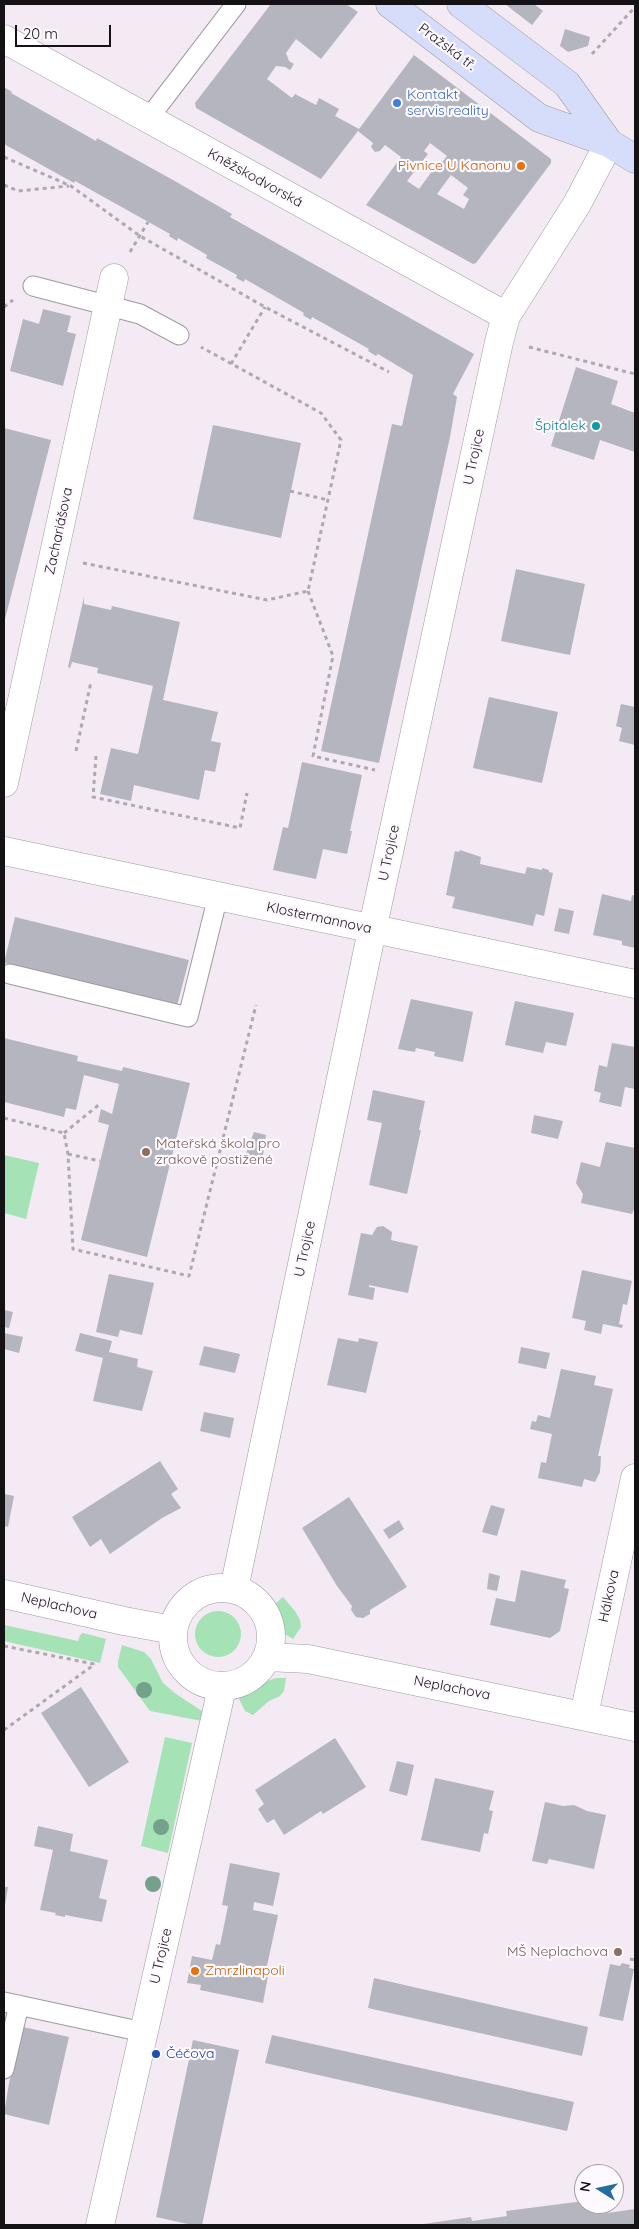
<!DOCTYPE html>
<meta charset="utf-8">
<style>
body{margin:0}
#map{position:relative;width:639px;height:2229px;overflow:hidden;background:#f3eaf4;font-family:Quicksand,sans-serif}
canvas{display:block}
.frame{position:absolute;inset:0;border:5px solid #151215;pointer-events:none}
.north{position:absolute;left:574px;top:2164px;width:50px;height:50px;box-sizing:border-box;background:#fef9ff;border:1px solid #a19da1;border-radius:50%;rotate:280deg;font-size:14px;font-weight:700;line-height:20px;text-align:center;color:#151215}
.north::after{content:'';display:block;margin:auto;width:18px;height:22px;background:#246da1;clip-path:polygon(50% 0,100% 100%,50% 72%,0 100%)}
.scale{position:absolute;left:15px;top:25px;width:96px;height:22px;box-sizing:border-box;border:2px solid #151215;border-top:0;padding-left:6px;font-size:15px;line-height:18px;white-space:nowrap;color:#151215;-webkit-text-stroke:4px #fef9ff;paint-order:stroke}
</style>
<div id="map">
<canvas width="639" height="2229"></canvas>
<div class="frame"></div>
<div class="north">N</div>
<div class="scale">20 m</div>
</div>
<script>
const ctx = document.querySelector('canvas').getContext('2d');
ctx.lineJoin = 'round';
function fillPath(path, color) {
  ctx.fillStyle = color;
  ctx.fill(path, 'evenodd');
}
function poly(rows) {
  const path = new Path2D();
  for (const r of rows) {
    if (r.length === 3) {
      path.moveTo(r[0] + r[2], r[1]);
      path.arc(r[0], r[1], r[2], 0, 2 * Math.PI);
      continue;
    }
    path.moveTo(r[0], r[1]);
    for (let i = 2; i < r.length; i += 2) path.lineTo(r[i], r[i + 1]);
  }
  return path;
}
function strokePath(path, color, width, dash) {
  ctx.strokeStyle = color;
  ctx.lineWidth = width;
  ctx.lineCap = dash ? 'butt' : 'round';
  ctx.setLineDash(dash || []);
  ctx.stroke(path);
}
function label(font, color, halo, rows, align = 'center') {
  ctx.font = font + ' Quicksand,sans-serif';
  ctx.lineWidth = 4.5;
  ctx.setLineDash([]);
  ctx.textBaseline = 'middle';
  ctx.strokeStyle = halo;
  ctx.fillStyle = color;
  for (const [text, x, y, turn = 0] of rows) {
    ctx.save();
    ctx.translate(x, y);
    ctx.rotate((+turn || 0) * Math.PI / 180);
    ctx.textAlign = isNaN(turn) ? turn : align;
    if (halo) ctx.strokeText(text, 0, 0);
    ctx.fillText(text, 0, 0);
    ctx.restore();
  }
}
fillPath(poly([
 [4,1155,39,1163,26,1219,4,1213],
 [283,1597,295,1611,300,1620,301,1627,293,1639,281,1632,272,1610,274,1605],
 [218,1634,23],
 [4,1625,78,1641,80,1635,83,1633,106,1639,100,1663,4,1641],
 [122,1645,144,1652,151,1659,163,1683,176,1694,202,1711,202,1721,150,1711,118,1667,118,1661],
 [276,1678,286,1678,284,1691,280,1696,269,1701,253,1715,245,1711,239,1699,248,1690,261,1683],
 [165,1737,192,1743,168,1853,141,1846]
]), '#a5e3b7');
fillPath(poly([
 [271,4,346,4,358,12,321,59,296,39,286,53,289,61,294,64,290,70,285,67,276,66,267,79,292,98,295,94,316,105,319,98,339,109,335,116,359,129,414,55,551,159,551,163,476,263,473,264,366,205,401,157,385,145,380,151,375,152,371,147,373,143,358,131,321,179,196,108,195,103],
 [430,143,447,156,440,165,438,163,419,189,407,181,428,154,424,151],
 [451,175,468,188,463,195,469,199,464,209,437,194],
 [505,4,534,4,543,11,532,25],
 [565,29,590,37,588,46,568,52,560,46],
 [4,87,12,92,11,93,96,141,97,138,173,180,232,214,230,217,474,354,453,394,457,397,450,437,379,763,321,751,392,424,402,426,413,375,378,354,376,356,368,351,369,349,312,317,311,320,306,317,303,315,304,313,245,279,244,282,236,278,237,275,206,258,207,255,178,238,177,241,169,236,170,234,75,181,74,183,4,144],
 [43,309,71,316,67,332,76,334,63,386,10,371,23,319,39,324],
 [576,367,618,381,611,404,635,413,635,452,600,440,594,460,551,446],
 [213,425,301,443,281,538,193,519],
 [4,428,51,440,4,623],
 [516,569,585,584,570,655,501,641],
 [84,597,84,604,111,610,112,606,180,622,163,700,218,712,211,741,221,743,215,772,205,770,199,800,134,785,131,801,100,794,111,748,138,754,153,686,97,673,98,668,72,662,70,668,68,667],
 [489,697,558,712,542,783,473,768],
 [621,704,635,707,635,745,619,741,622,728,616,726],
 [302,762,362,775,350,831,352,831,347,854,323,849,316,879,273,870,283,827,288,828],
 [460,850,481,857,480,864,525,874,527,867,542,870,542,868,549,870,549,872,553,873,544,916,536,914,533,926,452,908,455,897,446,895,455,851,459,852],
 [602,894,631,901,632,895,635,896,635,948,622,945,622,941,593,935],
 [559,908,574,911,569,934,554,931],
 [15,917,189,960,177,1006,4,963],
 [411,999,473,1012,463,1062,434,1056,435,1052,416,1048,415,1052,398,1049],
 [515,1001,574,1013,566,1046,546,1042,543,1053,505,1045],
 [4,1038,78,1056,77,1061,122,1071,123,1067,190,1083,147,1257,81,1240,109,1125,98,1122,101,1109,112,1114,119,1084,84,1075,76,1110,66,1108,64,1117,4,1102],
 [612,1043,635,1047,635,1089,625,1087,621,1107,599,1102,601,1093,594,1091,599,1065,607,1067],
 [373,1090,425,1101,419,1130,421,1130,407,1194,369,1185,382,1123,367,1120],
 [534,1115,563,1121,558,1139,531,1133],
 [254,1132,266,1135,262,1162,244,1159],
 [606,1142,635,1148,635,1207,632,1214,581,1203,583,1194,576,1183,581,1162,600,1167],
 [383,1226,392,1232,391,1240,418,1246,408,1293,369,1285,369,1287,375,1288,373,1300,348,1295,361,1233,372,1235,377,1227],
 [582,1270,632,1281,627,1305,623,1304,619,1324,623,1325,622,1328,603,1324,601,1334,584,1330,586,1321,572,1318],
 [109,1274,154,1283,142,1335,120,1330,118,1337,96,1332],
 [4,1310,13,1312,9,1328,4,1327],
 [4,1333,23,1337,19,1353,4,1349],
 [80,1333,112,1341,109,1352,138,1359,137,1367,153,1371,142,1411,93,1401,103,1358,75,1351],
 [338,1338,358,1342,359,1338,378,1342,366,1393,327,1385],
 [204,1346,240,1354,235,1373,199,1365],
 [521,1347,550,1353,546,1369,518,1363],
 [561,1369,596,1376,594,1385,613,1389,598,1456,601,1456,600,1472,595,1482,584,1479,582,1487,538,1478,541,1462,546,1463,552,1434,530,1429,532,1421,536,1422,538,1415,550,1418],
 [204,1412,234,1418,230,1438,200,1431],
 [160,1461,178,1489,171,1494,181,1508,162,1518,110,1554,101,1539,90,1547,72,1517],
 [4,1494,14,1496,8,1527,4,1526],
 [349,1497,407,1587,370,1610,370,1614,363,1618,356,1617,351,1610,352,1606,337,1586,302,1528],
 [491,1505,505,1509,497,1536,482,1532],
 [399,1520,404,1529,389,1539,383,1530],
 [521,1570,566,1580,564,1588,569,1589,560,1631,550,1638,490,1625,496,1598,515,1602],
 [489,1573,500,1576,497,1591,487,1589],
 [81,1687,129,1762,89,1787,41,1713],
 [335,1738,366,1787,323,1814,321,1811,284,1835,274,1819,267,1823,258,1809,264,1804,255,1790],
 [397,1761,414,1765,407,1796,389,1791],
 [435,1778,494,1791,489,1810,493,1811,488,1834,484,1833,480,1852,421,1840],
 [545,1802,563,1806,574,1805,587,1811,606,1815,594,1869,549,1859,547,1864,532,1861],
 [38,1826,73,1834,70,1851,108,1860,99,1898,107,1900,102,1922,65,1915,65,1917,55,1915,56,1913,40,1910,53,1850,34,1846],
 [230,1863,280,1873,273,1906,254,1902,253,1910,278,1915,265,1975,268,1976,263,2003,200,1990,201,1985,187,1983,192,1956,212,1960,216,1944,220,1945,228,1906,222,1905],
 [4,1887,8,1887,5,1905,4,1905],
 [622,1963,630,1965,629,1968,634,1969,623,2021,599,2016,610,1964,620,1966],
 [374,1978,588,2027,582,2056,368,2008],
 [23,2027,69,2037,49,2125,4,2114,9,2083],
 [272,2035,574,2102,567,2131,265,2063],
 [193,2040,239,2050,202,2225,192,2225,156,2217],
 [584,2201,584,2204,599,2204,600,2214,635,2209,635,2225,417,2225,471,2217,472,2221,507,2216,506,2211]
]), '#b5b5c0');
const lane = poly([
 [148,119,236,4],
 [33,286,140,314,179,335],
 [10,974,188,1017,218,896],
 [4,2002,143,2032],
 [4,2069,19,2005]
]);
const street = poly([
 [4,39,506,316],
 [4,783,114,278],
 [4,851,635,984],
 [222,1637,49],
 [234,1589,367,954,499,342,506,316,577,204,609,143],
 [4,1594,124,1621,173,1630],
 [267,1657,308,1659,635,1727],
 [584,1715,635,1478],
 [100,2225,222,1688]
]);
const secondary = poly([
 [390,4,539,118,609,143,635,159],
 [461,4,567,84,609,143]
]);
strokePath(lane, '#a099a2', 21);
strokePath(street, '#a099a2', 29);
strokePath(secondary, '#a099a2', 29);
strokePath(poly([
 [592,54,635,7],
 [4,157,71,186,140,236,265,307,389,372],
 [4,185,18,191,69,186],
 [130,252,148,222],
 [4,307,13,300],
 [529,347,635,374],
 [231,364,265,307],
 [290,491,328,500],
 [83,563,267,600,308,591,341,440,321,413,201,347],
 [308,591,333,656,313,756,375,770],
 [76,751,91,682],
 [96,756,93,797,240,828,247,793],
 [4,1118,64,1133,68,1154,73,1249,189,1276,256,1005],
 [64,1133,101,1103],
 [68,1154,100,1161],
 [4,1646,94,1664],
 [4,1730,95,1664],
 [630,1959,635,1960]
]), '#afa8b0', 3, [4, 4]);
strokePath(lane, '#fff', 19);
strokePath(street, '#fff', 28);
strokePath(secondary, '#d6ddfa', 28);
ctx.fillStyle = '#74a18c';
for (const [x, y] of [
 [144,1690],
 [161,1827],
 [153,1884]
]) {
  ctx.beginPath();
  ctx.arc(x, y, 8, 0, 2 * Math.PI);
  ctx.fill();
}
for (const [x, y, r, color] of [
 [397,103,5,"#3f7fe0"],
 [521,166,5,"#e8710a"],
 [596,426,5,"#0f9aa8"],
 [146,1152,5,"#8d6e63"],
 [618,1952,5,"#8d6e63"],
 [195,1971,5,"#e8710a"],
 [156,2054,5,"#1a4fb4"]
]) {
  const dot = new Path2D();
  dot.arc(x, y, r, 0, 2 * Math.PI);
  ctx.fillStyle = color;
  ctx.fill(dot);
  strokePath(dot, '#fef9ff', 2);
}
label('14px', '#151215', '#fef9ff', [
 ["Pražská tř.",447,47,37],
 ["Kněžskodvorská",255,178,29],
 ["U Trojice",474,457,-78],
 ["Zachariášova",59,531,-78],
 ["U Trojice",389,853,-78],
 ["Klostermannova",319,918,12],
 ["U Trojice",305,1249,-78],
 ["Hálkova",609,1596,-78],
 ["Neplachova",59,1606,13],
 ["Neplachova",452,1688,11],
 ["U Trojice",161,1956,-77]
]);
label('14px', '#366cbe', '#fef9ff', [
 ["Kontakt",407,95],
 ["servis reality",407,111]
], 'left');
label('14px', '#c56008', '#fef9ff', [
 ["Pivnice U Kanonu",511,166],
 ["Zmrzlinapoli",205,1971,"left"]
], 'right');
label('14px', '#0d838f', '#fef9ff', [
 ["Špitálek",586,426]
], 'right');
label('14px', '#785e54', '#fef9ff', [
 ["Mateřská škola pro",156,1144],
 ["zrakově postižené",156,1160],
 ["MŠ Neplachova",608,1952,"right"]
], 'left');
label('14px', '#164399', '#fef9ff', [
 ["Čéčova",166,2054]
], 'left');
</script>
